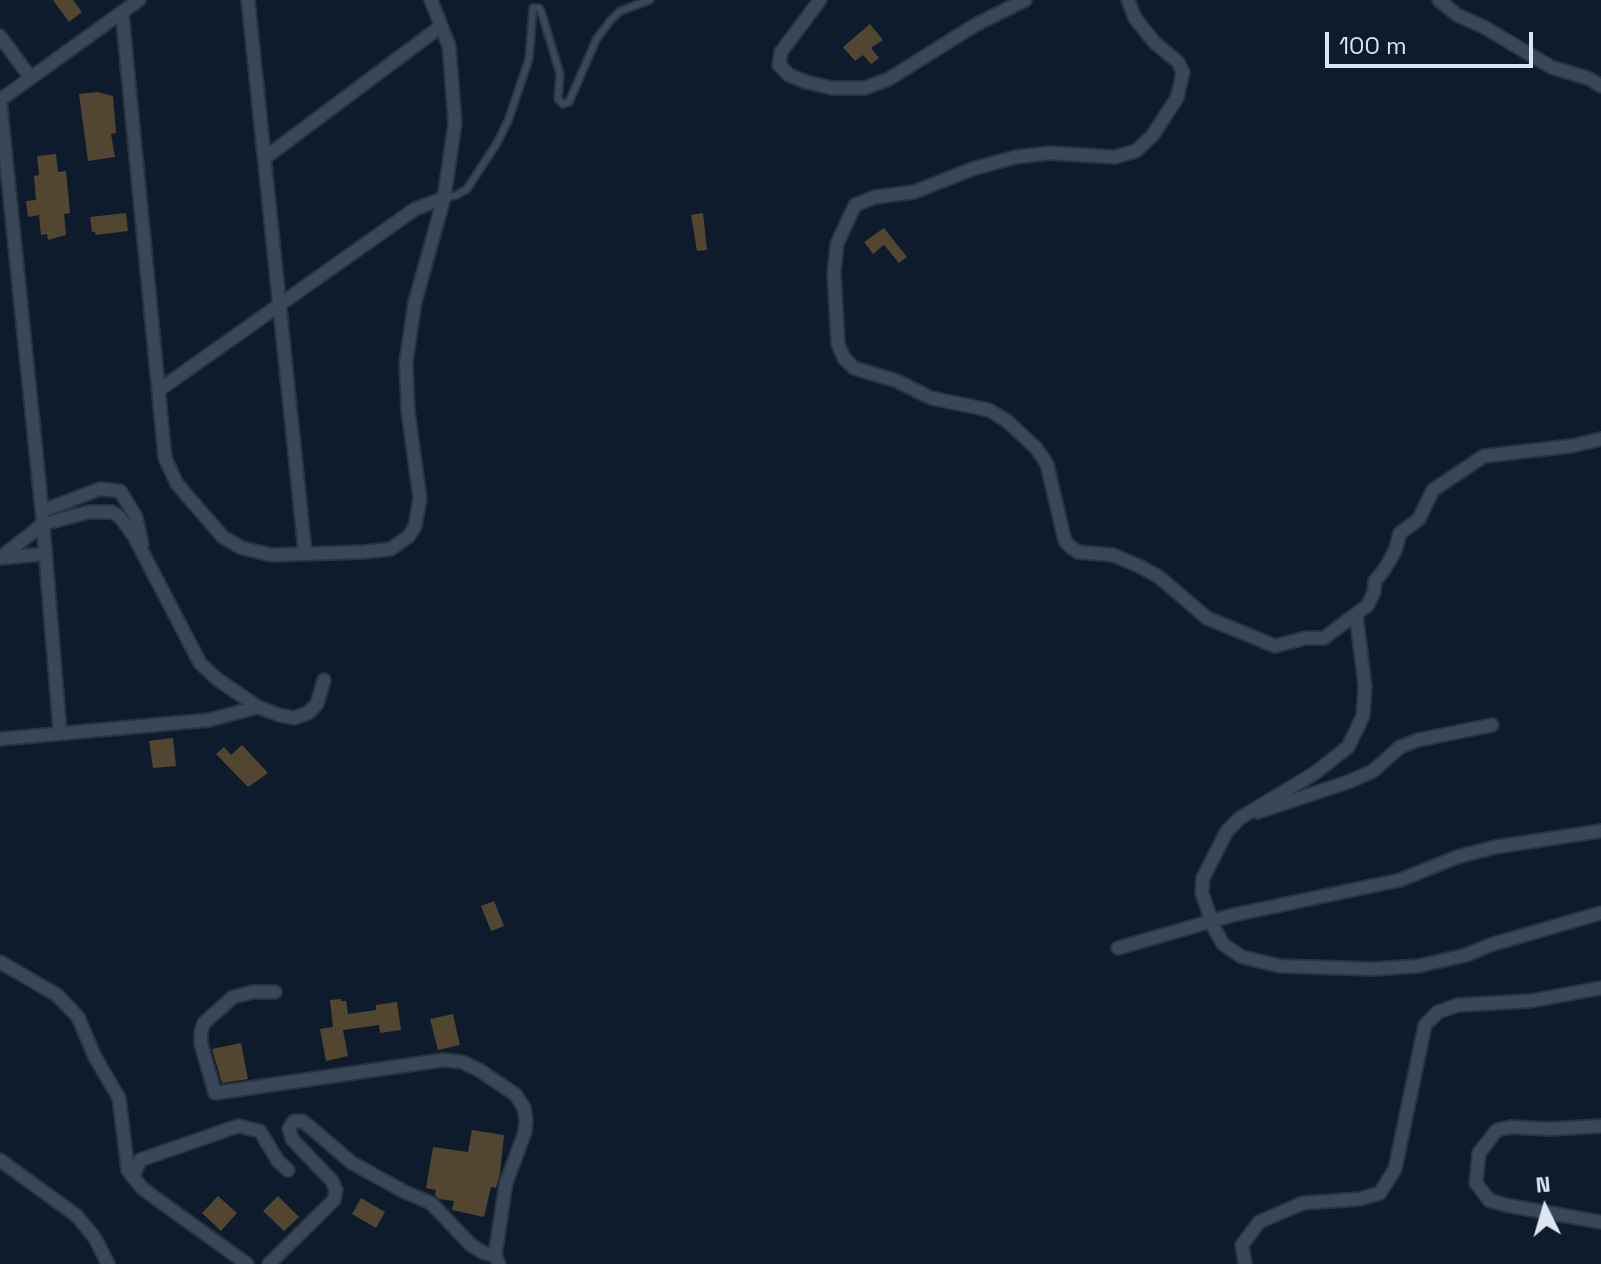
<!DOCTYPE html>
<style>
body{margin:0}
#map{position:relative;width:1601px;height:1264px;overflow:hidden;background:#0e1b2c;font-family:"Space Grotesk",sans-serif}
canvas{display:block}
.north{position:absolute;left:1505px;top:1168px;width:80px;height:80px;-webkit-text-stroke:6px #0e1b2c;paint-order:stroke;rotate:355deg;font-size:22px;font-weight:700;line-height:32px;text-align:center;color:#dce6f1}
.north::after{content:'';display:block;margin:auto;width:28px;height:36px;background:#dce6f1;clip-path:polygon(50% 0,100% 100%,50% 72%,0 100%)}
.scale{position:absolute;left:1325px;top:32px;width:208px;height:36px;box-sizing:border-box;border:4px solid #dce6f1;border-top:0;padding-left:10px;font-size:24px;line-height:28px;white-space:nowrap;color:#dce6f1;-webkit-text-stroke:6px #0e1b2c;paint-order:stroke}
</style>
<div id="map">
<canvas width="1601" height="1264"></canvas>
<div class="north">N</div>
<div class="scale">100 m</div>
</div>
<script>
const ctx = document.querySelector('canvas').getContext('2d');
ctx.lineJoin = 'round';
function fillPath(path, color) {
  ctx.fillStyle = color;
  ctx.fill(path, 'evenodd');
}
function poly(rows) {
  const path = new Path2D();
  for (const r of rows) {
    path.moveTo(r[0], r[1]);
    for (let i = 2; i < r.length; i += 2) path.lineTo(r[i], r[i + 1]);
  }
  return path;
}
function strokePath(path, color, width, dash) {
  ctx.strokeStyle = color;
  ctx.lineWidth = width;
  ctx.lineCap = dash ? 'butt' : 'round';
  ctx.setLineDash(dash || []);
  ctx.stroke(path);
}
fillPath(poly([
 [53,0,73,0,82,12,69,22],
 [870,24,883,40,871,48,879,58,871,64,863,55,855,61,843,47],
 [98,92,113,96,116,133,111,134,115,157,88,161,79,94],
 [56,154,58,172,66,171,70,213,64,214,66,235,48,240,47,234,41,235,39,215,28,217,26,201,36,200,34,176,39,175,37,156],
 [126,213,128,231,96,235,95,232,92,232,90,217],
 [703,213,707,250,697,251,691,215],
 [884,228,907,257,899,263,884,245,873,254,864,242],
 [173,738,176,766,153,768,149,741],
 [242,745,268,773,248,787,216,754,224,747,231,755],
 [494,901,504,926,491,931,481,906],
 [341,999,341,1001,346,1001,348,1014,376,1010,376,1005,397,1002,401,1030,380,1033,379,1025,343,1030,348,1056,326,1061,320,1029,333,1027,330,1000],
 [453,1014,460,1045,438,1050,430,1019],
 [241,1043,248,1079,222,1083,212,1049],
 [472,1130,504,1135,500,1173,496,1188,491,1187,484,1217,452,1210,454,1201,439,1199,435,1195,436,1190,426,1188,433,1147,468,1152],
 [218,1196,237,1213,221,1231,202,1213],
 [278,1196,299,1217,284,1231,263,1211],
 [361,1198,385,1212,376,1228,352,1214]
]), '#534631');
const lane = poly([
 [444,198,457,195,467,189,497,143,508,121,529,59,533,8,539,8,541,11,560,74,558,99,563,104,569,102,597,38,611,20,620,11,650,0]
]);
const street = poly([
 [248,0,305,552],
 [820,0,781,52,779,65,789,75,806,82,832,88,865,88,889,79,975,25,1025,0],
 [1128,0,1135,18,1154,42,1178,62,1183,72,1177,98,1152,136,1136,151,1115,157,1049,153,1016,157,972,169,914,192,875,197,855,205,837,244,834,273,838,344,844,358,854,368,897,381,931,398,989,410,1007,421,1036,448,1047,464,1065,541,1072,548,1078,552,1113,555,1141,567,1159,577,1207,618,1275,646,1306,638,1324,638,1368,605,1374,592,1375,581,1384,570,1395,551,1400,533,1419,519,1433,490,1484,456,1571,446,1601,439],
 [1439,0,1457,15,1484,27,1551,67,1590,79,1601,86],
 [122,12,165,458,177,484,223,537,242,548,272,555,363,552,391,549,409,536,415,526,420,499,408,411,406,362,415,302,444,198,455,123,449,46,431,0],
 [0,36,30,77],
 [266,157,440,27],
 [159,390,415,209,444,198],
 [42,511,100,489,120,491,136,517,142,544],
 [0,558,43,524,89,512,112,512,120,517,134,536,200,663,217,679,258,707,279,715,294,718,308,713,317,704,324,680],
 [0,558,44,554],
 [1356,614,1365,686,1363,716,1348,747,1315,773,1240,818,1227,831,1203,878,1202,893,1214,928,1223,944,1242,957,1280,966,1374,969,1418,966,1466,955,1490,945,1601,913],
 [60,732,42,511,0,100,139,0],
 [0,739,209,720,258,707],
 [1258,812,1348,782,1373,771,1400,747,1418,740,1492,725],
 [1118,948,1233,915,1400,880,1457,857,1495,847,1601,831],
 [0,962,57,995,78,1017,95,1057,119,1098,128,1170,133,1177,143,1189,247,1264],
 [275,992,253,992,233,997,204,1023,201,1031,201,1044,215,1093,443,1060,462,1062,479,1070,516,1095,524,1108,526,1120,525,1132,506,1183,495,1255,499,1264],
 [1601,1126,1550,1129,1511,1127,1497,1130,1479,1153,1476,1183,1489,1200,1505,1205,1601,1222],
 [0,1160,77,1216,95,1238,108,1264],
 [133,1177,140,1160,238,1126,260,1131,278,1161,288,1170],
 [269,1264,334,1200,336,1190,332,1181,292,1139,289,1129,294,1121,302,1121,310,1127,352,1163,405,1192,431,1203,471,1245,484,1253,495,1255],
 [1245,1264,1242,1245,1259,1222,1303,1203,1360,1199,1380,1193,1395,1169,1425,1025,1438,1012,1458,1005,1530,1001,1601,988]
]);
strokePath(lane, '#2c333f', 10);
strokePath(street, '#2c333f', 16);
strokePath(lane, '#38475a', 6);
strokePath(street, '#38475a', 12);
</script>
